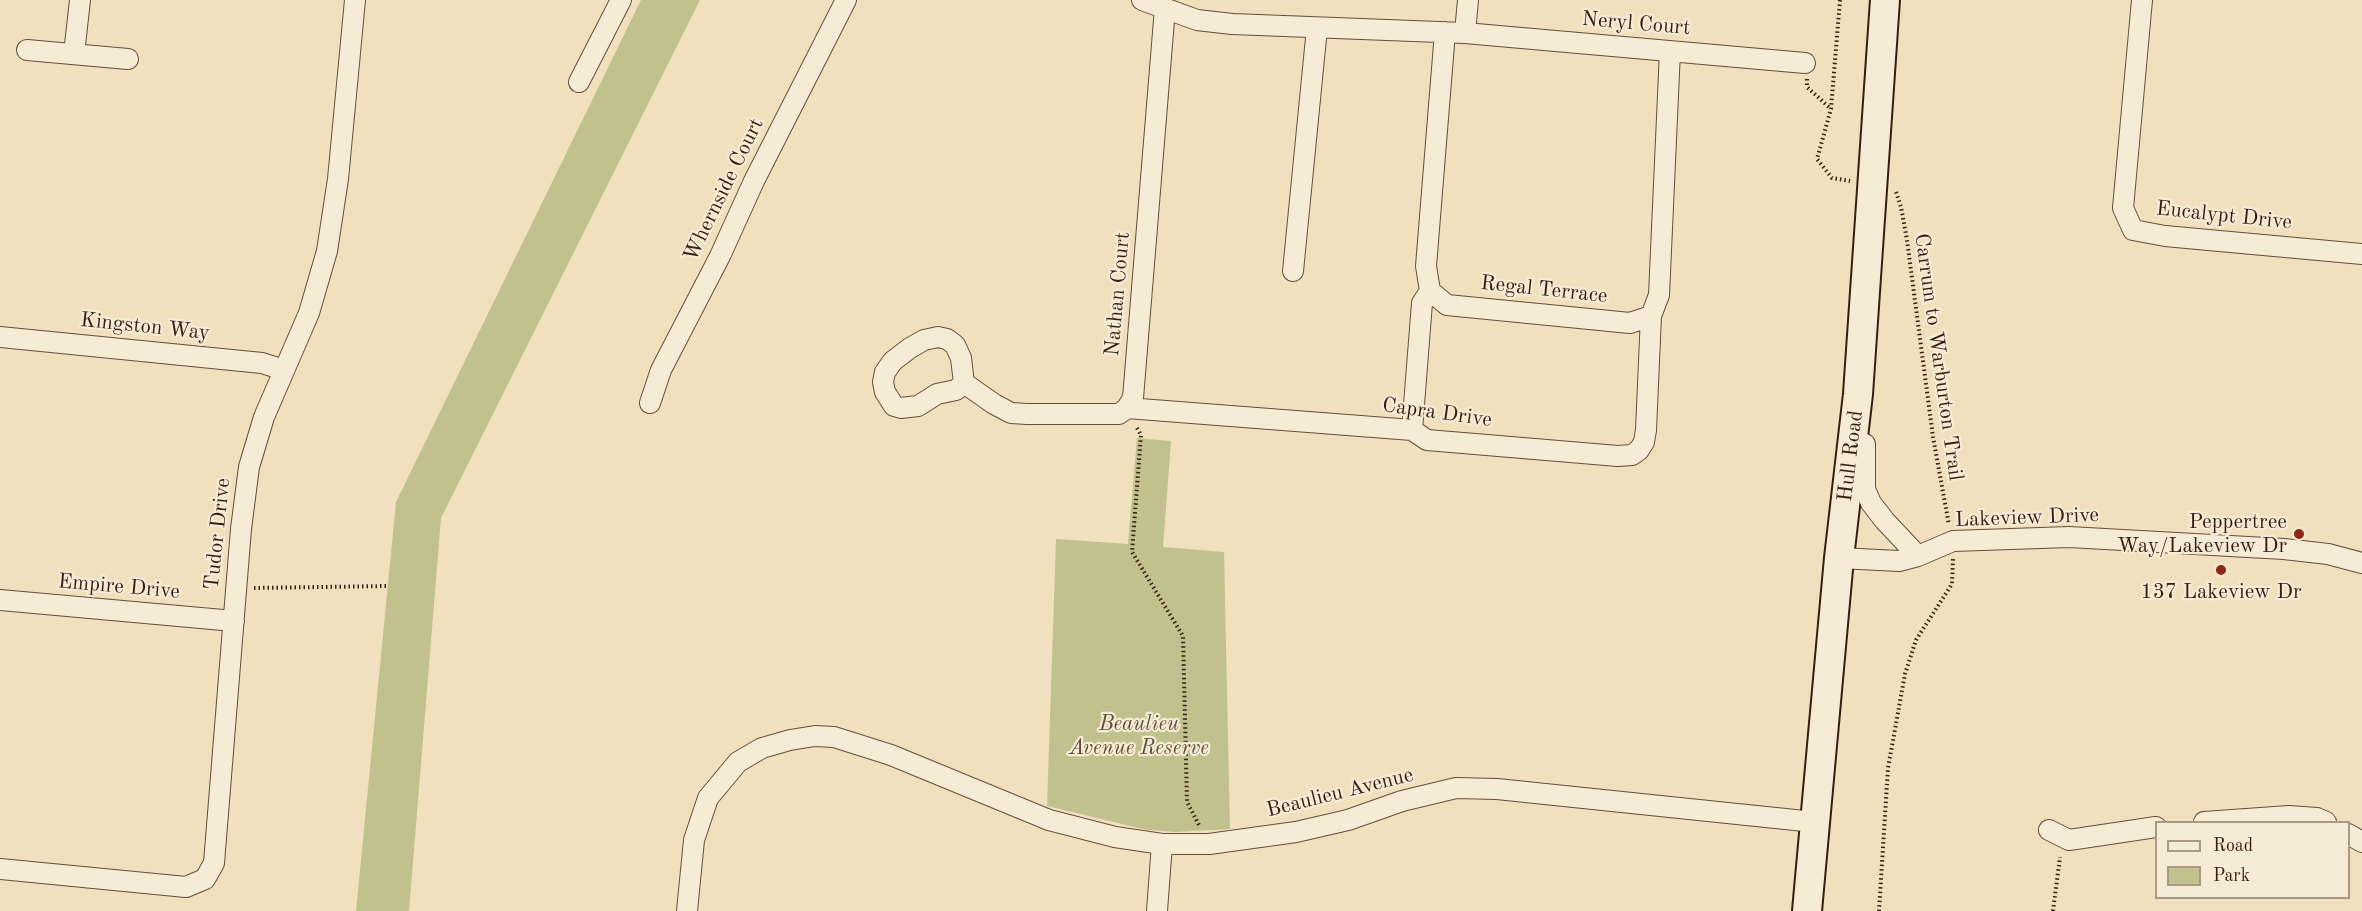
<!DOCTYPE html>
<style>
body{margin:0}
#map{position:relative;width:2362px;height:911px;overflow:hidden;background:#f1e0be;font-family:"Old Standard TT",serif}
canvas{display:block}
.legend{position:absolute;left:2155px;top:821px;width:195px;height:78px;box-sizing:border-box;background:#f6ebd5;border:2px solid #aa9987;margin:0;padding:8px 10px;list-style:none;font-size:18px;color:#371e11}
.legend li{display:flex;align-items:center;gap:12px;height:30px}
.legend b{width:30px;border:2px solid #aa9987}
</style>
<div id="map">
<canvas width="2362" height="911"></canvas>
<ul class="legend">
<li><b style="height:8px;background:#f6ebd5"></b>Road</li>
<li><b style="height:16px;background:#c0c18d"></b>Park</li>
</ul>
</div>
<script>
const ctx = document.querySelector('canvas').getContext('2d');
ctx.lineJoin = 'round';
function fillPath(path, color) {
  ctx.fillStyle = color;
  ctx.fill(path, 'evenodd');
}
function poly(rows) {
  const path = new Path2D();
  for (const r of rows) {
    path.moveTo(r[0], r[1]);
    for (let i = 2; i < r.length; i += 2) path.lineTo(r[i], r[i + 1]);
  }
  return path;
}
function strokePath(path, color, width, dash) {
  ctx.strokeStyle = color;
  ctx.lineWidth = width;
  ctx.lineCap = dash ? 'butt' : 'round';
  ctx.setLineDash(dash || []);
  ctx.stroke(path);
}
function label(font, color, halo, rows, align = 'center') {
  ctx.font = font + ' "Old Standard TT",serif';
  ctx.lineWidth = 4.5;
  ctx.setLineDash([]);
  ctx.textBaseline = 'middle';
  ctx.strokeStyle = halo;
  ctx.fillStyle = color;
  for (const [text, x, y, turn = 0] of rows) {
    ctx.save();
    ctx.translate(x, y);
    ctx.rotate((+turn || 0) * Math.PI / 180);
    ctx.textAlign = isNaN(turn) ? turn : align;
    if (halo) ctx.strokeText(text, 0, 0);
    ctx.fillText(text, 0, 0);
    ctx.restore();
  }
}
fillPath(poly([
 [641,0,700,0,441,518,409,911,356,911,396,502],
 [1137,438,1171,441,1163,547,1224,552,1230,829,1176,832,1147,830,1047,806,1056,539,1128,544]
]), '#c0c18d');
const minor = poly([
 [1142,0,1197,20,1232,24,1465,33,1805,63],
 [2142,0,2123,208,2133,230,2165,236,2362,254],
 [1445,32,1426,266,1430,291,1447,305,1630,323,1651,316,1659,295,1670,51],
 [1465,33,1468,0],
 [27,50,128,59],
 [74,54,80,0],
 [579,82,621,0],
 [1293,271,1317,28],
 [0,337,262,363,284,370],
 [938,337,947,339,955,345,961,358,964,383,956,390,937,394,918,406,901,408,894,406,885,392,883,382,885,372,893,361,910,348,924,340,938,337],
 [964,383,994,404,1011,413,1027,414,1119,414,1127,408,1133,398,1165,8],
 [650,403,661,370,720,256,754,181,846,0],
 [1127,408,1412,430,1427,440,1618,456,1632,455,1639,450,1644,442,1646,430,1651,316],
 [1412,430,1422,303,1430,291],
 [1865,444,1865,489,1871,503,1885,521,1918,556],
 [1839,558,1899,561,1918,556,1953,541,2069,537,2284,549,2328,554,2362,563],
 [0,600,234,621],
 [2204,822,2289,816,2317,818,2326,822],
 [2049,830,2069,840,2156,827],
 [2348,834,2362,842],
 [0,869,186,887,205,879,214,863,241,529,249,467,264,417,309,313,327,251,338,179,355,0],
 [687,911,694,840,708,798,738,762,762,748,790,740,815,736,834,737,891,755,1049,820,1115,837,1162,844,1209,844,1296,832,1348,820,1402,801,1456,788,1497,789,1814,822],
 [1157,911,1162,844]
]);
const secondary = poly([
 [1807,911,1839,558,1858,394,1885,0]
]);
strokePath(minor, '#664e3c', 22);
strokePath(secondary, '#371e11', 32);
strokePath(poly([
 [1840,0,1831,109,1817,159,1832,178,1850,181],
 [1807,79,1807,87,1831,109],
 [1896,192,1901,207,1907,240,1933,437,1949,525],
 [1137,428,1141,435,1132,552,1183,636,1187,802,1200,827],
 [254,588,388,586],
 [1879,911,1888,768,1905,674,1916,640,1952,584,1953,559],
 [2053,911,2060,857]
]), '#371e11', 4, [1.5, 3]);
strokePath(minor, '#f6ebd5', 20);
strokePath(secondary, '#f6ebd5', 28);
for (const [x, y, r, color] of [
 [2299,534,6,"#8f2418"],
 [2221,570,6,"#8f2418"]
]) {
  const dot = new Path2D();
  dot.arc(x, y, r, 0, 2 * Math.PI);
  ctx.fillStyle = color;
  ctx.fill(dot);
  strokePath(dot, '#f6ebd5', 2);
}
label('21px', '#371e11', '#f6ebd5', [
 ["Neryl Court",1636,24,5],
 ["Whernside Court",724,190,-64],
 ["Eucalypt Drive",2224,216,6],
 ["Regal Terrace",1544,290,6],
 ["Nathan Court",1118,294,-85],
 ["Kingston Way",145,327,6],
 ["Carrum to Warburton Trail",1938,357,82],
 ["Capra Drive",1437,413,8],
 ["Hull Road",1851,456,-83],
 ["Lakeview Drive",2027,518,-2],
 ["Tudor Drive",218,534,-84],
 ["Empire Drive",119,587,5],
 ["Beaulieu Avenue",1340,793,-14]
]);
label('21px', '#371e11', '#f6ebd5', [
 ["Peppertree",2287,522],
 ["Way/Lakeview Dr",2287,546],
 ["137 Lakeview Dr",2221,592,"center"]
], 'right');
label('italic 21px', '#604f36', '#f6ebd5', [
 ["Beaulieu",1139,724],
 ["Avenue Reserve",1139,748]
]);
</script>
